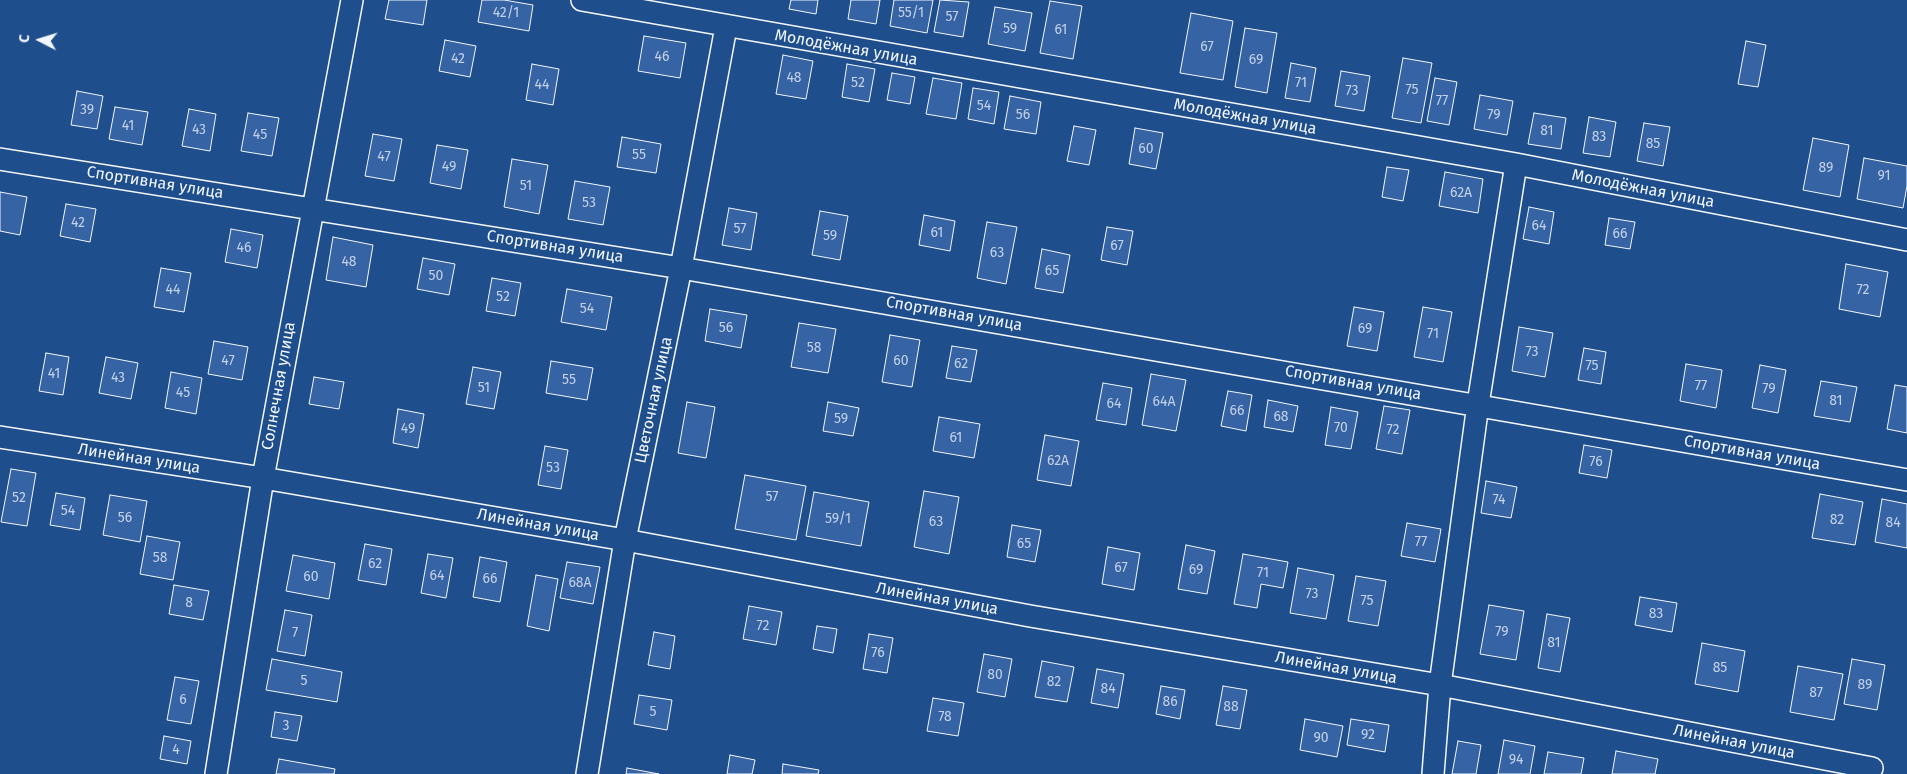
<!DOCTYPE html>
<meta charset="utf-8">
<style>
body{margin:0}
#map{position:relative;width:1907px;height:774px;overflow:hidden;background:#1f4e8c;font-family:"Fira Sans",sans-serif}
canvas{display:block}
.north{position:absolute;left:15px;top:15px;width:50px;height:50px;-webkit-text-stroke:4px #1f4e8c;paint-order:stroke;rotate:275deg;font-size:14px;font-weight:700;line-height:20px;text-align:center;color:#f2f6ff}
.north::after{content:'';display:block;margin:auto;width:18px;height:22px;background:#f2f6ff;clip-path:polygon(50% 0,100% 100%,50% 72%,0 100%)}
</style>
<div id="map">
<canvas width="1907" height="774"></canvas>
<div class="north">С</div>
</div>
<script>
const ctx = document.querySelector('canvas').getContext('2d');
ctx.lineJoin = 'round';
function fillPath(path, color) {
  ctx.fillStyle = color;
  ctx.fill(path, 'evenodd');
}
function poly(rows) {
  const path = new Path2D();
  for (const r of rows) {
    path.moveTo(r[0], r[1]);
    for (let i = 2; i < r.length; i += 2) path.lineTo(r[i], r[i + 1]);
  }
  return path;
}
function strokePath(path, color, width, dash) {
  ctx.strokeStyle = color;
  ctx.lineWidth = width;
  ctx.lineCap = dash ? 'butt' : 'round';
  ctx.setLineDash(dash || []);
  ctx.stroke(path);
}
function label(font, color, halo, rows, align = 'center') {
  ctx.font = font + ' "Fira Sans",sans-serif';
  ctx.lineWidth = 4;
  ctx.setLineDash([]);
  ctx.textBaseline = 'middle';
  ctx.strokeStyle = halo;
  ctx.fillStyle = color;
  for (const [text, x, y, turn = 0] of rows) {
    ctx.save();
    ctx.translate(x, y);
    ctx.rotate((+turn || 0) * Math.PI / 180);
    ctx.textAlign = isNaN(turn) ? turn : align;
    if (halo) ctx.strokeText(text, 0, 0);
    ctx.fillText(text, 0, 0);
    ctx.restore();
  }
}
const building = poly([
 [389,0,427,0,423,25,385,19,389,0],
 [482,0,504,0,533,5,529,31,478,22,482,0],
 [791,0,818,0,816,14,789,9,791,0],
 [851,0,880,0,876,24,848,19,851,0],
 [894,0,933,0,927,33,890,26,894,0],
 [940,0,969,2,963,37,934,32,940,0],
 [1050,1,1082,6,1073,59,1040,53,1050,1],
 [995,7,1032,13,1025,51,988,44,995,7],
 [1191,13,1233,21,1223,80,1180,73,1191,13],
 [1245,28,1277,33,1267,93,1235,87,1245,28],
 [644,36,686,43,680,78,638,71,644,36],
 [445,40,476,46,470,77,439,71,445,40],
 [1746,41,1766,45,1758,87,1738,84,1746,41],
 [783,55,813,61,806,99,776,94,783,55],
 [1403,58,1432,63,1421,123,1392,118,1403,58],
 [1291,63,1316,68,1310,102,1285,98,1291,63],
 [532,64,559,69,553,105,526,100,532,64],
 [847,64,875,69,869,102,842,97,847,64],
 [1341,71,1370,76,1364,111,1335,106,1341,71],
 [892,73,915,77,910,104,887,100,892,73],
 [933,78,962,83,956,119,926,114,933,78],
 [1435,78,1457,82,1449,125,1427,121,1435,78],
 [973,88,999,92,994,124,968,119,973,88],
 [77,91,103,96,97,129,71,125,77,91],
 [1480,95,1513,101,1507,135,1474,129,1480,95],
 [1010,96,1041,102,1036,134,1004,129,1010,96],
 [115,107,148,112,142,145,109,139,115,107],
 [189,109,216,114,210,151,182,146,189,109],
 [248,113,279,118,272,156,241,151,248,113],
 [1534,113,1566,118,1561,149,1528,144,1534,113],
 [1589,117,1616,122,1610,157,1583,153,1589,117],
 [1644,123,1670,127,1663,166,1637,161,1644,123],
 [1074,126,1096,130,1089,165,1067,161,1074,126],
 [1135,128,1163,133,1156,169,1129,164,1135,128],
 [373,134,402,139,394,181,365,176,373,134],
 [622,137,661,144,656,173,617,167,622,137],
 [1813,138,1849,145,1840,197,1803,190,1813,138],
 [437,145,468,150,461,189,430,183,437,145],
 [1864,158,1907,166,1907,186,1903,208,1857,199,1864,158],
 [512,159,548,165,539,214,504,207,512,159],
 [1387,167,1409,170,1403,201,1382,197,1387,167],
 [1445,172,1483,179,1478,213,1439,206,1445,172],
 [575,181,610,187,603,225,568,219,575,181],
 [0,192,27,197,20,235,0,231,0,192],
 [66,204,96,209,90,242,60,236,66,204],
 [1529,207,1554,212,1549,244,1523,239,1529,207],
 [729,208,757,213,751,250,722,245,729,208],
 [820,211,848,216,840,260,812,255,820,211],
 [924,215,955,221,950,251,919,245,924,215],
 [1609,218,1635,222,1630,249,1605,245,1609,218],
 [987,222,1017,227,1006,284,977,278,987,222],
 [1107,227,1133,231,1127,265,1101,260,1107,227],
 [231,229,263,235,257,268,225,262,231,229],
 [333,237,373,245,366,287,326,280,333,237],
 [1042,249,1070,255,1063,293,1035,288,1042,249],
 [423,258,455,264,449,295,417,289,423,258],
 [1846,264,1888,272,1880,317,1839,309,1846,264],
 [161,268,191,273,184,312,154,307,161,268],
 [492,278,521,283,515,316,486,311,492,278],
 [567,289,612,297,606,330,561,322,567,289],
 [1354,307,1384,312,1377,351,1347,346,1354,307],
 [1423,307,1452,312,1443,362,1414,357,1423,307],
 [710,309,747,315,741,348,705,341,710,309],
 [799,323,836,329,828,373,791,367,799,323],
 [1519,327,1553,333,1545,377,1512,371,1519,327],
 [890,335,920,340,912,387,882,382,890,335],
 [214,341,248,347,242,380,208,374,214,341],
 [952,346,977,350,971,382,946,378,952,346],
 [1584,348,1606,352,1601,384,1578,380,1584,348],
 [46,353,69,357,63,395,39,391,46,353],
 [106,357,138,363,131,399,99,393,106,357],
 [551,361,593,368,587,400,546,393,551,361],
 [1686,364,1722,370,1716,408,1680,401,1686,364],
 [1760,365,1786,370,1778,413,1752,408,1760,365],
 [473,367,501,372,494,409,466,404,473,367],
 [171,372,202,378,196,414,165,408,171,372],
 [1151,374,1186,380,1176,431,1142,425,1151,374],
 [314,377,344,382,339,409,309,404,314,377],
 [1821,381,1857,387,1850,422,1814,416,1821,381],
 [1103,383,1132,388,1126,425,1096,420,1103,383],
 [1895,385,1907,387,1907,433,1887,429,1895,385],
 [1228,391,1252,395,1246,431,1221,426,1228,391],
 [1268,400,1298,406,1293,432,1264,427,1268,400],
 [687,402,715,407,706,458,678,453,687,402],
 [828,402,859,408,853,436,823,431,828,402],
 [1384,406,1410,410,1402,454,1376,449,1384,406],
 [1331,407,1358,412,1351,449,1325,445,1331,407],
 [398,409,424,414,418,448,393,443,398,409],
 [939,417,980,424,974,458,933,451,939,417],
 [1045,435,1079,441,1071,486,1037,480,1045,435],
 [1584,445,1612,450,1607,478,1579,473,1584,445],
 [545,446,568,450,561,489,538,485,545,446],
 [11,469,36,473,27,526,1,522,11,469],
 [745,475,806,486,796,540,735,529,745,475],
 [1486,481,1517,487,1511,518,1481,513,1486,481],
 [924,491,959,497,949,554,914,547,924,491],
 [814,492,869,502,861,546,806,536,814,492],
 [56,493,85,498,80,530,50,525,56,493],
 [1820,494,1863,502,1855,545,1812,538,1820,494],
 [110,495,147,501,140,542,103,535,110,495],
 [1882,499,1907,504,1907,548,1875,542,1882,499],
 [1407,523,1441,529,1435,562,1401,556,1407,523],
 [1012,525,1041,530,1035,562,1007,557,1012,525],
 [147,536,180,542,173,580,140,574,147,536],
 [365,544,392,549,386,585,358,580,365,544],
 [1186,545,1215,551,1207,594,1178,589,1186,545],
 [1108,547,1140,553,1134,590,1102,584,1108,547],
 [428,554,453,558,446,598,421,593,428,554],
 [1243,554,1288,562,1283,588,1261,584,1257,608,1234,604,1243,554],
 [293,555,335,563,329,599,286,591,293,555],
 [480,557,507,562,500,602,473,597,480,557],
 [567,562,600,567,593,604,560,598,567,562],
 [1298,568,1334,575,1326,619,1290,613,1298,568],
 [536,575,558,579,549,631,527,626,536,575],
 [1356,576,1386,581,1378,626,1348,621,1356,576],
 [174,585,209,591,203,620,169,614,174,585],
 [1640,597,1677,603,1672,632,1635,625,1640,597],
 [1489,605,1524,611,1516,660,1480,654,1489,605],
 [749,606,782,612,776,645,743,639,749,606],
 [285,610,312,615,305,656,277,651,285,610],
 [1547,614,1570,618,1560,672,1538,668,1547,614],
 [817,626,837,629,833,653,813,649,817,626],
 [654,632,675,636,670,669,648,665,654,632],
 [869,634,893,638,887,673,863,669,869,634],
 [1702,643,1745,651,1738,692,1695,684,1702,643],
 [984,654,1012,659,1005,697,977,692,984,654],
 [272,659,342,672,337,702,266,690,272,659],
 [1852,659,1885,665,1877,710,1844,704,1852,659],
 [1042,661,1074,667,1067,702,1035,697,1042,661],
 [1798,666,1843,674,1834,720,1790,712,1798,666],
 [1097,669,1124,674,1118,708,1091,703,1097,669],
 [175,677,199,681,191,724,167,720,175,677],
 [1161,686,1185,690,1180,719,1156,714,1161,686],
 [1223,686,1247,690,1240,729,1216,725,1223,686],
 [639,695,672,700,667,730,634,724,639,695],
 [933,698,964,703,958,736,927,731,933,698],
 [275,712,302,716,297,741,271,737,275,712],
 [1305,719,1343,726,1337,757,1300,750,1305,719],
 [1351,719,1389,725,1385,752,1347,745,1351,719],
 [164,736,191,741,187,764,160,759,164,736],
 [1504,740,1535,746,1530,774,1498,774,1504,740],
 [1458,741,1481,745,1476,774,1452,774,1458,741],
 [1616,751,1658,759,1655,774,1612,774,1616,751],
 [1548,752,1584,758,1581,774,1544,774,1548,752],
 [730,755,755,760,752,774,727,774,730,755],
 [279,759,335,769,334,774,276,774,279,759],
 [783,764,819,770,818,774,782,774,783,764],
 [627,768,659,774,626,774,627,768]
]);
fillPath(building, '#3563a3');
strokePath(building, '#f2f6ff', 1);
const street = poly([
 [582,0,1516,164,1907,240],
 [0,159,681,268,1907,480],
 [0,437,263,478,625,540,1030,616,1440,685,1872,768],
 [216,774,263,478,352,0],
 [587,774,625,540,681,268,726,27],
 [1433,774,1440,685,1478,404,1516,164]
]);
strokePath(street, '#f2f6ff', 24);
strokePath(street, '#1f4e8c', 21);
label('14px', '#c3d1e8', null, [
 ["42/1",506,13],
 ["55/1",911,13],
 ["57",952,17],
 ["59",1010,29],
 ["61",1061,30],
 ["67",1207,47],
 ["46",662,57],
 ["42",458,59],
 ["69",1256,60],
 ["48",794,78],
 ["52",858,83],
 ["71",1301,83],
 ["44",542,85],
 ["75",1412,90],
 ["73",1352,91],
 ["77",1442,101],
 ["54",984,106],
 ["39",87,110],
 ["56",1023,115],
 ["79",1494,115],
 ["41",128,126],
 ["43",199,130],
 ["81",1547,131],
 ["45",260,135],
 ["83",1599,137],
 ["85",1653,144],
 ["60",1146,149],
 ["55",639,155],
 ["47",384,157],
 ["49",449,167],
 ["89",1826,168],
 ["91",1884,176],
 ["51",526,186],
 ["62А",1461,193],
 ["53",589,203],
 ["42",78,223],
 ["64",1539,226],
 ["57",740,229],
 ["61",937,233],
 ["66",1620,234],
 ["59",830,236],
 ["67",1117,246],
 ["46",244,248],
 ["63",997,253],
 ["48",349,262],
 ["65",1052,271],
 ["50",436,276],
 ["44",173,290],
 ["72",1863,290],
 ["52",503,297],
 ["54",587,309],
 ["56",726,328],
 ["69",1365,329],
 ["71",1433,334],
 ["58",814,348],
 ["73",1532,352],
 ["47",228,361],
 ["60",901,361],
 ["62",961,364],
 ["75",1592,366],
 ["41",54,374],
 ["43",118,378],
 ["55",569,380],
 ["77",1701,386],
 ["51",484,388],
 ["79",1769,389],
 ["45",183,393],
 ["81",1836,401],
 ["64А",1164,402],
 ["64",1114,404],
 ["66",1237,411],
 ["68",1281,417],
 ["59",841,419],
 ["70",1341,428],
 ["49",408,429],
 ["72",1393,430],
 ["61",956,438],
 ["62А",1058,461],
 ["76",1596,462],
 ["53",553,468],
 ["57",772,497],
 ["52",19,498],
 ["74",1499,500],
 ["54",68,511],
 ["56",125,518],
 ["59/1",838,519],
 ["82",1837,520],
 ["63",936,522],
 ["84",1893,523],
 ["77",1421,542],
 ["65",1024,544],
 ["58",160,558],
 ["62",375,564],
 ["67",1121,568],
 ["69",1196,570],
 ["71",1263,573],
 ["64",437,576],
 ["60",311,577],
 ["66",490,579],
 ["68А",580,583],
 ["73",1312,594],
 ["75",1367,601],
 ["8",189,603],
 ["83",1656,614],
 ["72",763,626],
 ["79",1502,632],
 ["7",295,633],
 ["81",1554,643],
 ["76",878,653],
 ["85",1720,668],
 ["80",995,675],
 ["5",304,681],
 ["82",1054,682],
 ["89",1865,685],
 ["84",1108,689],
 ["87",1816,693],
 ["6",183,700],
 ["86",1170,702],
 ["88",1231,707],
 ["5",653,712],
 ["78",945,717],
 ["3",286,726],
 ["92",1368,735],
 ["90",1321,738],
 ["4",176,750],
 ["94",1516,760]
]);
label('16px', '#f2f6ff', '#1f4e8c', [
 ["Молодёжная улица",846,48,10],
 ["Молодёжная улица",1245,117,10],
 ["Спортивная улица",155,183,9],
 ["Молодёжная улица",1643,189,11],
 ["Спортивная улица",555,247,9],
 ["Спортивная улица",954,314,10],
 ["Спортивная улица",1353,383,10],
 ["Солнечная улица",279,386,-80],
 ["Цветочная улица",654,400,-78],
 ["Спортивная улица",1752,453,10],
 ["Линейная улица",139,459,9],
 ["Линейная улица",538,525,10],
 ["Линейная улица",937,599,10],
 ["Линейная улица",1336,668,10],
 ["Линейная улица",1734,742,11]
]);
</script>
